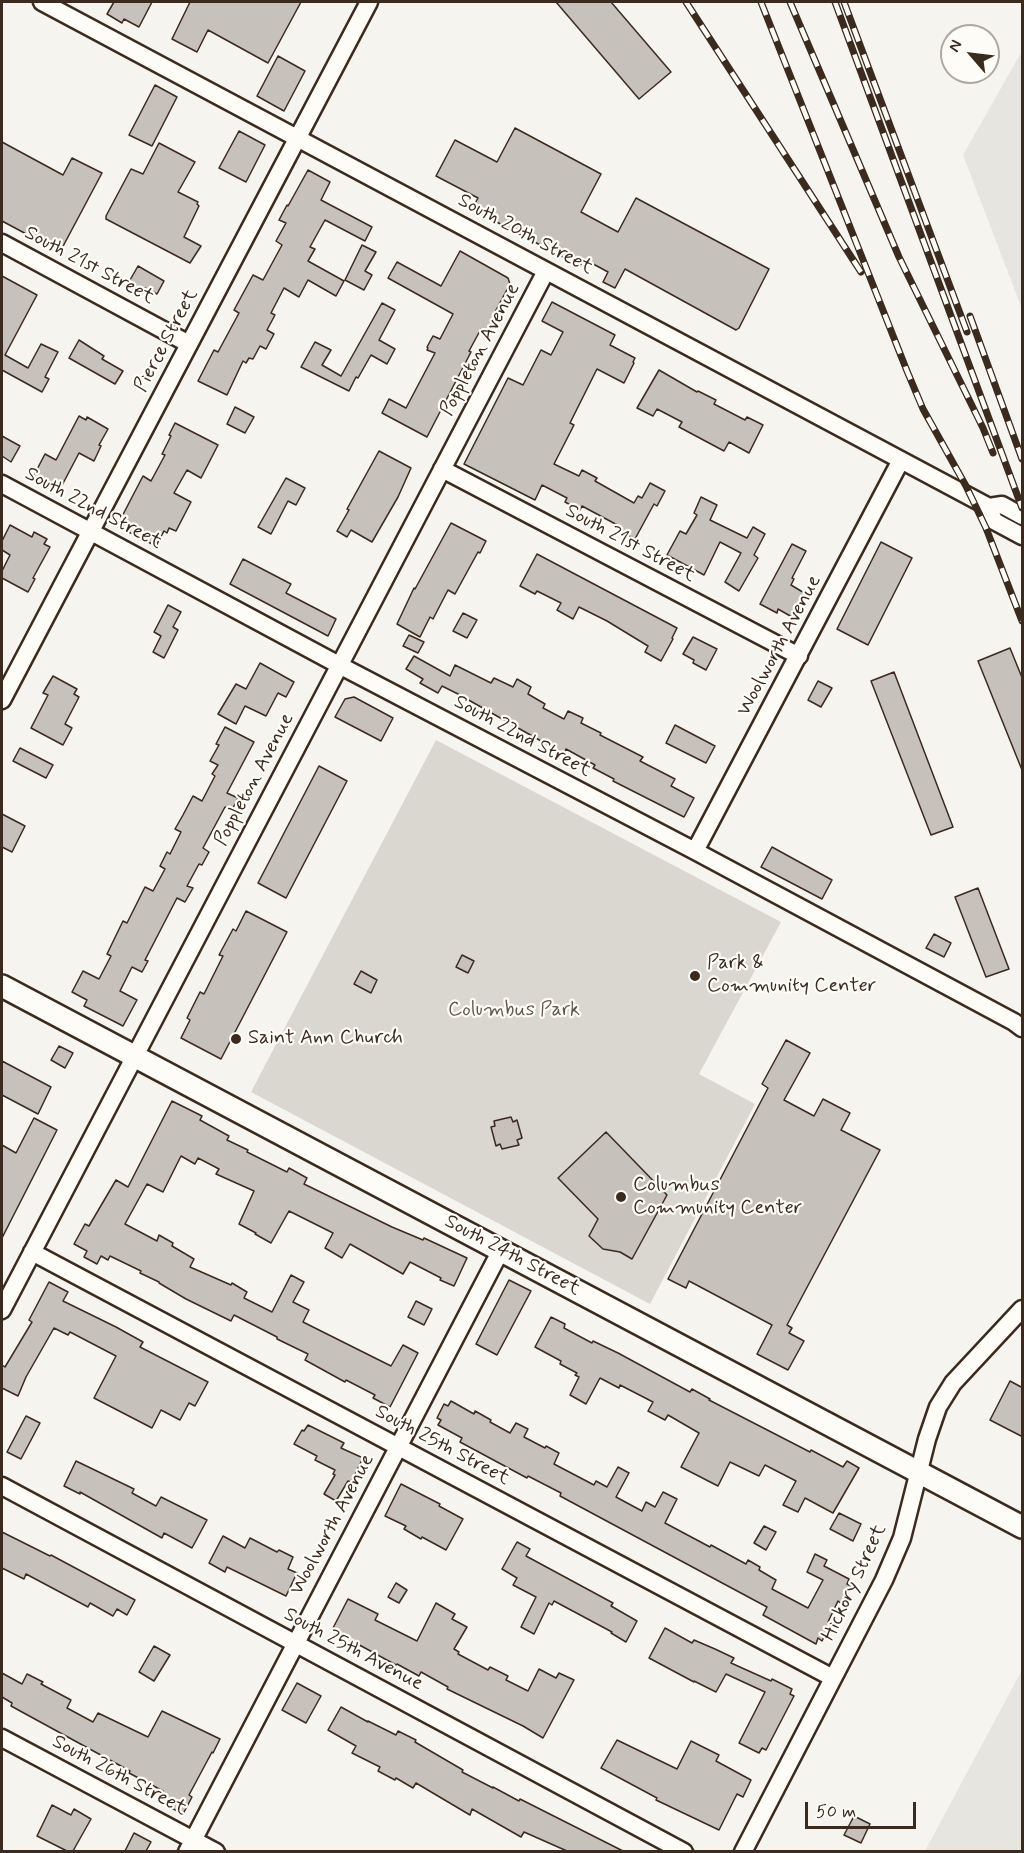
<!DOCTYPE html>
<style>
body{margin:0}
#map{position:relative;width:1024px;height:1853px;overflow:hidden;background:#f5f4ee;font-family:Mynerve,sans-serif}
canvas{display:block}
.frame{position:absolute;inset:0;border:3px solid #3b2a1e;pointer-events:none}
.north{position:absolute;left:940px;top:24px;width:60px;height:60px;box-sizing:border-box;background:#fdfcf7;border:2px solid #afa8a0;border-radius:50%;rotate:298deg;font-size:16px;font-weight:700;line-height:24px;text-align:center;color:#3b2a1e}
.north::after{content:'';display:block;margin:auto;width:21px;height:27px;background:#3b2a1e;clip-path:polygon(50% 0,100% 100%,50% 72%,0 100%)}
.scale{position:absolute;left:805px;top:1802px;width:111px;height:27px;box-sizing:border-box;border:3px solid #3b2a1e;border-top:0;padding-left:8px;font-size:18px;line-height:21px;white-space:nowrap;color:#3b2a1e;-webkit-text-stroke:4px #fdfcf7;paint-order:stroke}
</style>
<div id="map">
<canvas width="1024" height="1853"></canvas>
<div class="frame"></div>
<div class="north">N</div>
<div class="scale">50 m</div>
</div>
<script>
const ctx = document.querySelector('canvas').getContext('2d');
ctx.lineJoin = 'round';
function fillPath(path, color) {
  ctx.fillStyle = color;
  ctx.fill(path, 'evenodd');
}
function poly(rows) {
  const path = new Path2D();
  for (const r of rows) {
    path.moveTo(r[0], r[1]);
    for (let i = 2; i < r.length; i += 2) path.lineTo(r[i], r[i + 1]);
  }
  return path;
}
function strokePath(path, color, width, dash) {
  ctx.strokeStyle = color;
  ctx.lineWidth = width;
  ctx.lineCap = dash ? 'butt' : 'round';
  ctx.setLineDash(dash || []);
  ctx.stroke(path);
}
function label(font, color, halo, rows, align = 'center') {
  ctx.font = font + ' Mynerve,sans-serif';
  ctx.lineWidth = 4.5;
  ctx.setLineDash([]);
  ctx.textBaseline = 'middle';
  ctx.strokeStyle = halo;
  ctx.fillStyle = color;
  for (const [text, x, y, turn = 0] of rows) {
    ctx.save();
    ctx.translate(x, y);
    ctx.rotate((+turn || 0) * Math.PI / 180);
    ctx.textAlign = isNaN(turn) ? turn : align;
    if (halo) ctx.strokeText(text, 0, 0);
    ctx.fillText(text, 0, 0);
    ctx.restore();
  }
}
fillPath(poly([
 [1022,51,1022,309,963,155],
 [1022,1670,1022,1851,925,1851]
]), '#e7e5df');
fillPath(poly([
 [436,740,781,922,699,1074,755,1104,650,1304,251,1092]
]), '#dad6d0');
const building = poly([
 [114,2,152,2,139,27,124,19,122,23,107,14,114,2],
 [190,2,301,2,268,63,208,30,197,52,172,39,190,2],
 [556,2,611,2,671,72,639,99,556,2],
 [278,56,305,71,284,111,257,96,278,56],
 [155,85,177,97,152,146,129,135,155,85],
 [515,128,601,174,581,212,618,232,636,198,769,269,739,328,736,330,625,269,615,288,603,282,608,272,584,259,580,266,472,209,478,198,436,176,455,140,497,162,515,128],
 [239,131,265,145,246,182,219,168,239,131],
 [2,142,63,175,72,158,102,173,60,252,2,221,2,142],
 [159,143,195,162,178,192,198,202,197,204,199,206,184,237,201,246,190,263,106,219,106,216,131,169,143,174,159,143],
 [308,170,330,182,321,200,372,227,365,241,325,220,310,247,315,249,308,261,344,281,336,296,308,280,299,297,284,288,271,313,275,315,267,330,274,334,266,349,260,346,253,359,249,358,246,363,243,361,227,395,198,381,214,350,218,352,239,313,234,310,253,275,263,280,282,245,276,241,286,223,279,220,287,205,288,206,308,170],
 [362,245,376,252,365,271,372,275,364,290,345,280,362,245],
 [460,251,508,278,510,284,495,312,497,313,487,332,481,329,469,351,471,352,427,437,382,413,389,399,406,408,435,353,427,350,428,348,427,347,433,336,440,339,453,314,388,278,397,262,441,286,460,251],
 [138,266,164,281,157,294,145,288,141,295,126,287,138,266],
 [2,276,37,295,5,355,28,368,41,344,58,352,45,377,49,379,42,392,2,370,2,276],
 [552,302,615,335,610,345,635,358,633,362,634,363,624,383,597,369,570,423,574,425,554,464,579,476,582,470,597,478,595,481,634,503,638,496,642,498,650,483,665,491,657,506,654,504,635,539,619,531,621,527,582,506,580,510,565,502,567,498,542,485,535,500,464,464,508,378,523,385,541,350,551,355,563,332,542,321,552,302],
 [382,303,395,310,379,340,395,349,387,364,371,355,358,378,356,377,349,391,301,367,315,342,331,350,322,365,341,376,382,303],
 [79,340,104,356,102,359,123,371,115,384,69,358,79,340],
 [659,370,697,392,698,391,716,400,714,404,745,420,747,417,763,425,749,453,729,442,724,451,679,427,682,422,657,409,653,416,637,408,659,370],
 [235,407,254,417,245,433,227,424,235,407],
 [79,416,86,420,87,417,108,429,99,445,101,446,94,461,79,453,58,493,32,479,45,454,56,460,79,416],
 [175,423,218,445,201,478,187,470,174,493,191,502,176,531,169,528,167,533,164,531,156,546,117,526,143,476,151,481,165,455,162,454,171,436,169,435,175,423],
 [2,436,20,446,11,462,2,456,2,436],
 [379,451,411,468,398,497,372,542,351,530,347,537,337,531,349,510,347,509,379,451],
 [286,478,305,488,296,505,288,501,271,534,258,527,286,478],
 [701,497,717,505,710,520,747,538,753,527,765,534,754,555,758,558,739,591,725,582,741,553,720,542,704,575,667,555,680,531,686,534,697,515,694,513,701,497],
 [451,523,486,541,480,553,478,552,455,594,448,590,433,619,430,617,420,637,397,624,414,588,415,589,451,523],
 [10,525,32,537,34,532,47,539,44,544,50,547,33,578,35,579,28,592,2,578,2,571,10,555,2,550,2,541,10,525],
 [881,542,912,558,868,645,837,629,881,542],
 [792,544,806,551,792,578,794,579,791,585,806,594,792,617,778,609,777,613,760,604,792,544],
 [537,554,677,628,672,638,673,639,661,661,645,652,648,646,607,621,579,607,573,619,557,610,561,603,537,591,535,594,520,586,537,554],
 [243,559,291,584,286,593,336,619,328,636,230,584,243,559],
 [168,605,181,612,173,627,178,630,164,658,153,652,161,636,154,632,168,605],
 [463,613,477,620,467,638,453,631,463,613],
 [409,635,424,642,418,653,403,646,409,635],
 [693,637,717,649,706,670,693,663,694,660,683,654,693,637],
 [1010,648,1023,680,1022,770,978,661,1010,648],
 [414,656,450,676,455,665,491,683,494,678,513,687,517,679,531,687,528,694,545,704,543,708,564,719,568,711,583,718,581,723,601,733,600,735,643,757,640,761,675,779,671,786,694,798,684,817,613,781,614,779,593,768,595,765,566,749,564,754,458,694,442,686,438,693,420,683,423,679,406,669,414,656],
 [260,663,294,682,286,697,278,693,266,716,245,706,236,724,218,714,236,684,246,689,260,663],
 [894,672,953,827,931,835,871,681,894,672],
 [53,676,77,689,74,694,79,697,65,724,72,728,63,745,31,728,48,695,43,693,53,676],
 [818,681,832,688,821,707,808,700,818,681],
 [354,697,393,718,381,741,335,717,345,699,354,697],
 [675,725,715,746,706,763,666,743,675,725],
 [225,727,254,742,227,793,238,798,232,810,225,807,203,848,209,852,202,865,199,864,187,886,193,888,185,902,177,898,145,960,148,961,142,972,132,967,120,991,137,1000,123,1026,84,1006,87,1000,72,992,83,971,99,979,111,956,107,954,123,921,127,923,145,887,153,891,165,869,160,866,167,852,170,854,181,832,175,829,183,815,193,796,202,801,215,776,212,774,218,765,210,761,219,745,216,744,225,727],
 [20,748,53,765,46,778,13,761,20,748],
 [319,766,347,781,286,898,258,883,319,766],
 [2,814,25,826,12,852,2,847,2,814],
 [772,847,832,880,822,899,761,867,772,847],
 [978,888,1009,969,986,977,955,897,978,888],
 [246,911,287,932,221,1059,181,1038,190,1020,187,1018,200,992,204,994,223,956,219,955,233,929,236,931,246,911],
 [934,934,951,943,944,957,926,948,934,934],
 [462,955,474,961,468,973,456,967,462,955],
 [361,971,377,980,371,993,354,984,361,971],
 [786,1040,810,1053,784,1100,814,1116,823,1099,850,1113,841,1130,880,1150,787,1325,792,1328,789,1333,804,1341,788,1370,757,1354,772,1325,689,1281,686,1288,668,1279,768,1088,762,1084,786,1040],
 [59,1046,73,1053,65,1068,51,1060,59,1046],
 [2,1061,51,1087,38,1114,2,1095,2,1061],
 [172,1101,202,1116,200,1120,229,1136,227,1140,248,1150,247,1152,287,1172,289,1168,307,1178,304,1184,392,1227,423,1240,424,1238,467,1258,454,1286,440,1280,441,1278,410,1262,403,1274,350,1244,342,1258,325,1248,333,1233,289,1211,271,1243,255,1234,256,1233,239,1224,254,1191,216,1174,219,1169,198,1158,195,1164,181,1156,163,1192,147,1184,125,1224,157,1241,159,1235,173,1243,172,1246,194,1259,190,1267,231,1285,232,1283,247,1292,244,1298,272,1312,291,1275,304,1282,293,1302,309,1310,303,1322,391,1366,403,1345,418,1353,390,1407,373,1398,375,1395,346,1380,345,1382,305,1360,308,1354,277,1339,277,1337,234,1315,231,1321,186,1299,159,1283,159,1282,140,1273,141,1271,110,1256,108,1260,101,1256,97,1264,84,1257,87,1251,74,1244,85,1224,89,1226,116,1180,128,1187,172,1101],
 [511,1117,513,1122,517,1120,522,1138,517,1140,519,1145,502,1149,500,1144,496,1146,491,1127,495,1126,494,1121,511,1117],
 [34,1118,57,1130,2,1238,2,1145,16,1153,34,1118],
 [606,1132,667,1195,632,1259,620,1252,603,1249,589,1236,598,1219,558,1178,606,1132],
 [509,1280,531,1291,497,1355,476,1344,509,1280],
 [49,1282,68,1292,63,1301,116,1327,143,1342,140,1347,208,1382,195,1406,189,1403,180,1420,161,1410,152,1428,94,1398,116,1356,70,1332,68,1335,54,1328,26,1377,18,1396,2,1388,2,1365,5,1367,32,1322,29,1320,49,1282],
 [416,1301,432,1309,424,1325,408,1317,416,1301],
 [551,1317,565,1324,564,1328,592,1343,593,1341,618,1353,690,1392,692,1389,710,1399,709,1400,810,1452,811,1450,843,1467,847,1461,859,1468,833,1513,805,1498,798,1512,783,1505,796,1481,765,1465,759,1476,730,1462,718,1486,681,1467,699,1433,668,1415,665,1420,648,1411,653,1402,620,1385,619,1388,600,1378,586,1404,570,1395,579,1377,575,1375,577,1373,560,1364,561,1361,535,1347,551,1317],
 [1010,1381,1023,1388,1023,1437,990,1420,1010,1381],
 [451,1401,474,1414,475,1411,491,1420,490,1422,510,1433,516,1423,528,1429,524,1437,545,1448,546,1446,559,1453,554,1464,594,1485,596,1481,607,1487,618,1467,629,1473,616,1497,642,1511,646,1502,655,1507,663,1492,677,1499,665,1523,710,1547,711,1545,746,1564,748,1560,760,1567,759,1570,776,1580,772,1589,808,1608,823,1580,807,1572,815,1554,827,1560,824,1566,849,1579,847,1584,851,1586,842,1604,838,1601,828,1622,831,1623,822,1641,818,1638,816,1644,763,1615,767,1607,560,1496,561,1493,528,1476,527,1478,460,1442,462,1438,438,1425,441,1420,437,1418,444,1404,448,1406,451,1401],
 [26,1416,40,1423,21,1459,7,1452,26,1416],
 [308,1425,344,1443,341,1448,363,1458,351,1482,348,1481,336,1501,324,1494,335,1475,333,1474,335,1470,315,1460,317,1456,294,1444,302,1430,304,1431,308,1425],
 [76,1461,134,1489,132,1493,156,1506,161,1497,207,1520,192,1548,164,1533,162,1538,80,1492,80,1494,64,1486,76,1461],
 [401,1484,440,1504,439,1506,463,1519,446,1550,422,1537,421,1539,404,1529,406,1526,385,1516,401,1484],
 [839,1513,861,1524,853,1541,830,1529,839,1513],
 [764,1526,776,1532,766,1550,754,1543,764,1526],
 [2,1532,50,1556,51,1555,135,1600,127,1615,117,1609,113,1616,90,1603,88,1607,26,1574,24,1579,2,1568,2,1532],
 [223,1536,245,1548,250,1538,277,1552,279,1550,293,1557,288,1569,297,1573,286,1596,227,1567,225,1572,209,1563,223,1536],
 [517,1542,530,1549,526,1556,613,1603,611,1606,637,1621,626,1642,611,1633,612,1632,554,1601,552,1605,549,1603,534,1634,521,1627,536,1597,513,1585,517,1578,502,1569,517,1542],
 [396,1583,407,1590,399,1603,388,1597,396,1583],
 [348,1599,378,1614,375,1620,417,1641,436,1603,455,1614,452,1619,467,1627,454,1649,459,1652,458,1654,488,1670,490,1667,508,1676,506,1680,528,1691,539,1669,556,1678,559,1673,574,1680,543,1738,523,1726,447,1689,448,1687,421,1672,419,1676,397,1664,396,1665,332,1630,348,1599],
 [665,1628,692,1643,694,1640,715,1649,734,1658,731,1663,771,1681,772,1679,792,1689,790,1694,794,1696,766,1750,762,1748,759,1753,739,1743,765,1692,726,1674,716,1692,694,1681,694,1682,649,1658,665,1628],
 [154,1646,170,1655,154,1681,139,1672,154,1646],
 [2,1673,22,1684,27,1674,43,1682,41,1684,71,1700,67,1708,93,1722,98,1713,148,1737,162,1711,220,1739,213,1753,212,1752,189,1795,192,1797,183,1814,158,1801,163,1791,129,1773,130,1771,11,1706,12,1703,2,1697,2,1673],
 [297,1683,321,1696,306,1723,282,1710,297,1683],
 [341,1707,368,1722,368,1721,396,1735,398,1731,416,1740,415,1742,463,1770,462,1772,493,1788,493,1787,519,1801,520,1799,623,1851,567,1851,524,1832,521,1837,472,1809,470,1815,416,1783,413,1788,396,1778,395,1780,378,1771,380,1767,352,1753,356,1746,328,1730,341,1707],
 [617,1740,677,1769,691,1741,719,1755,716,1761,751,1780,743,1797,737,1794,719,1830,656,1800,657,1798,601,1768,617,1740],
 [52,1805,71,1815,74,1809,91,1819,73,1851,67,1851,37,1836,52,1805],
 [854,1816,870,1824,861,1843,844,1835,854,1816],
 [134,1833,151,1842,146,1851,125,1851,134,1833]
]);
fillPath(building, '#c7c1bb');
strokePath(building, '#3b2a1e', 1.5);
const minor = poly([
 [42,2,989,507,1002,505,1022,516],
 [2,243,189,344],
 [442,469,799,656],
 [2,484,339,665,695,851,1014,1022,1022,1028],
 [989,507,994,521,1022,536],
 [2,700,369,2],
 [695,851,901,460],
 [32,1252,833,1678],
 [2,1310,546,271],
 [2,1486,684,1852],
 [2,1738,216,1852],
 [187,1852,501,1250],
 [743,1852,884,1580,902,1538,927,1439,938,1407,953,1383,1022,1309]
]);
const major = poly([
 [2,986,1022,1527]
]);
strokePath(minor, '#3b2a1e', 21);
strokePath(major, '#3b2a1e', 26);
strokePath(minor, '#fdfcf7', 16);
strokePath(major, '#fdfcf7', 21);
const rail = poly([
 [686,2,861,272],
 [761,2,907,371,923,409,966,486,986,528,1022,621],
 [790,2,899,257,983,428,993,453],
 [835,2,1022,508],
 [844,2,967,332],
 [970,316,1022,459]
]);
strokePath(rail, '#3b2a1e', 7);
strokePath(rail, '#fdfcf7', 4.5, [14]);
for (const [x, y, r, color] of [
 [695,976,6,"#3b2a1e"],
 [236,1039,6,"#3b2a1e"],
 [621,1197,6,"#3b2a1e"]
]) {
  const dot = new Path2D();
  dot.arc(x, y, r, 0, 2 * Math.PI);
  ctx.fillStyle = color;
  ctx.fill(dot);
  strokePath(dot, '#fdfcf7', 2);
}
label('20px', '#3b2a1e', '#fdfcf7', [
 ["South 20th Street",525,235,28],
 ["South 21st Street",89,266,28],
 ["Pierce Street",167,341,-62],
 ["Poppleton Avenue",481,350,-62],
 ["South 22nd Street",93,509,28],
 ["South 21st Street",630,544,28],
 ["Woolworth Avenue",780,646,-62],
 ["South 22nd Street",522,737,28],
 ["Poppleton Avenue",255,780,-62],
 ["South 24th Street",512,1256,28],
 ["South 25th Street",442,1446,28],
 ["Woolworth Avenue",333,1525,-62],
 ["Hickory Street",855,1583,-65],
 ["South 25th Avenue",353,1650,28],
 ["South 26th Street",119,1776,28]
]);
label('20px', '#3b2a1e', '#fdfcf7', [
 ["Park &",707,964],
 ["Community Center",707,987],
 ["Saint Ann Church",248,1039],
 ["Columbus",633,1186],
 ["Community Center",633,1209]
], 'left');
label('20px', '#63554a', '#fdfcf7', [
 ["Columbus Park",514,1011]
]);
</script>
